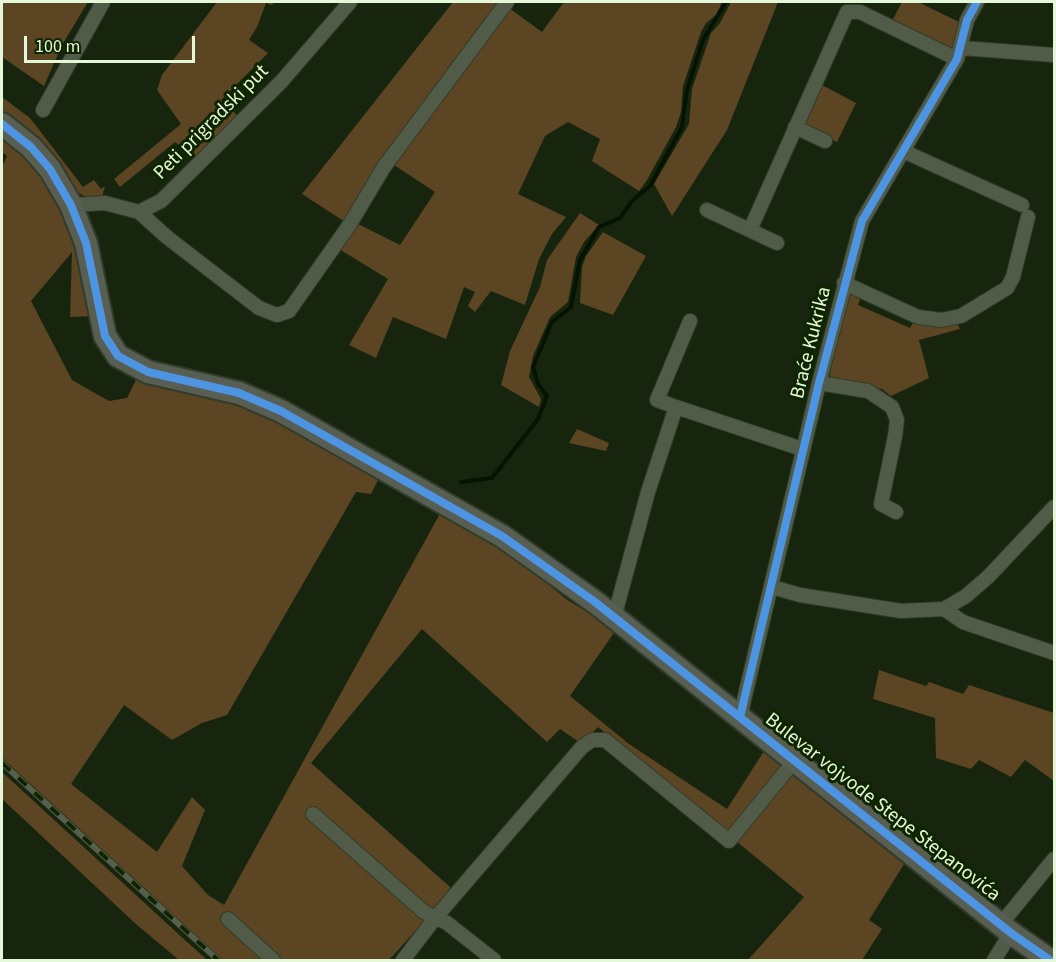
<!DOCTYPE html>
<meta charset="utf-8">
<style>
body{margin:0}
#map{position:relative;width:1056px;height:962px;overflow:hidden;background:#18250e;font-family:"Source Sans 3",sans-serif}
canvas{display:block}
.frame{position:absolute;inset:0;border:3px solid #e4f7d8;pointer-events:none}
.scale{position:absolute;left:24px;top:36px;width:171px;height:27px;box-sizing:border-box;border:3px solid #e4f7d8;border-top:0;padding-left:8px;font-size:18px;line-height:21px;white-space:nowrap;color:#e4f7d8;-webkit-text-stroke:4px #0e2500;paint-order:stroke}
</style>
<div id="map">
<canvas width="1056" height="962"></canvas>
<div class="frame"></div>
<div class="scale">100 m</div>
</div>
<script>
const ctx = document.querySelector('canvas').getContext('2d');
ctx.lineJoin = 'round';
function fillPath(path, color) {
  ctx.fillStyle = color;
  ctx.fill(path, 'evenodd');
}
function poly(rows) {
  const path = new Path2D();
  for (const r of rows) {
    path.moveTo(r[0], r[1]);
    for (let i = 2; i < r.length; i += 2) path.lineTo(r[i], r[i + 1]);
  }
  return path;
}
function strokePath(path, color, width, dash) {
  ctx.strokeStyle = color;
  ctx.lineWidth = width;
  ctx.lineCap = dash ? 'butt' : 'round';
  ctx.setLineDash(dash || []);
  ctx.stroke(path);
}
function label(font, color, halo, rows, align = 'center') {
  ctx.font = font + ' "Source Sans 3",sans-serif';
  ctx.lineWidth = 6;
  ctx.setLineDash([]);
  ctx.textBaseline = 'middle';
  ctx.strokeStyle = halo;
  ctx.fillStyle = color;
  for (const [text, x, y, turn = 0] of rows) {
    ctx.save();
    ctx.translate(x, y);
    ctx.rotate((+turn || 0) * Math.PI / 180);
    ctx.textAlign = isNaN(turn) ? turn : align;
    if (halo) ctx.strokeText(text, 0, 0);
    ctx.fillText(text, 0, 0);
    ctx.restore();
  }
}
fillPath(poly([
 [3,2,88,2,62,45,44,86,2,57],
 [217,2,276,2,271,5,266,3,257,27,249,40,268,53,221,100,242,120,197,162,175,142,120,187,114,179,181,124,157,90,162,75],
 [453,2,499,2,345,222,302,194],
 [564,2,722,2,716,15,706,23,701,32,683,86,681,112,676,127,647,180,639,191,592,161,600,139,568,122,545,136,518,194,566,217,552,234,539,259,525,305,491,291,475,312,468,306,475,292,464,287,446,339,393,317,376,358,349,345,388,279,339,249,356,223,400,245,435,192,394,165,509,8,542,32],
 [731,2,778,2,727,130,672,216,654,184,689,124,692,89,711,33,720,23],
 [902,2,918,2,961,23,953,49,892,21],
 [820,84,856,103,837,142,804,126,803,122],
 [2,97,30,118,83,187,94,180,101,189,105,186,102,197,86,197,77,192,66,176,2,115],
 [2,140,26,157,48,184,74,234,96,316,70,317,72,252,31,301,72,380,109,401,127,398,137,378,221,399,281,422,381,474,371,494,356,492,227,715,202,723,172,740,124,705,71,784,157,852,192,797,205,810,182,866,208,895,224,905,442,510,534,572,566,599,616,630,570,696,629,744,727,809,764,751,906,861,869,920,882,929,862,960,748,960,804,897,598,727,582,744,560,729,547,742,422,629,311,763,450,887,451,892,389,960,223,960,2,758,2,167,7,156,2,152],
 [580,213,599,225,584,242,576,257,568,302,550,317,533,356,529,377,541,399,539,407,501,385,510,351,540,287,547,260],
 [603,232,646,256,613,315,580,303,582,267,586,256],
 [853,293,861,296,858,305,910,328,914,321,957,323,960,329,919,340,929,378,891,396,882,389,829,379,845,301],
 [577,429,609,443,606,451,569,443],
 [879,670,926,686,929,682,963,694,969,685,1054,713,1054,781,1025,760,1011,777,979,760,971,769,936,758,935,718,873,699],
 [2,772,186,941,207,960,179,960,137,925,2,799]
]), '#5b4522');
strokePath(poly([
 [461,482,492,478,538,419,547,396,538,384,533,367,552,322,571,307,580,260,599,227,620,218,632,201,650,186,682,127,687,90,703,40,726,2]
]), '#051401', 4);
const street = poly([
 [962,48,1054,55],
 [43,110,103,2],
 [795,127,825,141],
 [903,151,1022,205],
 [71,205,105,203,139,212,161,201,281,82,350,2],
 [707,210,777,243],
 [139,212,168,238,259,308,277,315,289,311,350,224,384,167,507,2],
 [750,230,847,12,860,12,957,59],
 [844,283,918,317,941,320,961,316,1007,288,1013,277,1028,217],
 [819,383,868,391,892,407,897,420,895,436,881,504,896,512],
 [676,407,802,449],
 [772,587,800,595,901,611,944,609,966,596,988,577,1054,507],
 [944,609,963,622,1054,653],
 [614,618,648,492,676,407,657,400,690,321],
 [740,717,819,383,862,221,957,59,967,20,977,2],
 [313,814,424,912,447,923,494,960],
 [228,919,273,960],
 [1001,924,1054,859],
 [403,960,436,917,582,747,592,740,605,740,729,841,795,760],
 [994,960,1011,933]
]);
const primary = poly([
 [2,124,31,147,50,169,71,205,86,243,105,336,118,356,148,372,239,393,281,411,502,536,595,602,1011,933,1050,960]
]);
strokePath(street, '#323c2b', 16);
strokePath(primary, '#323c2b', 26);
strokePath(street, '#505c48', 14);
strokePath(primary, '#585f52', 22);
const rail = poly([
 [2,763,218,960]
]);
strokePath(rail, '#545f4c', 6);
strokePath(rail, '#0e2500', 4, [11]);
strokePath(poly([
 [2,124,31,147,50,169,71,205,86,243,105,336,118,356,148,372,239,393,281,411,502,536,595,602,1011,933,1050,960],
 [740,717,819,383,862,221,957,59,967,20,977,2]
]), '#4d94e3', 8);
label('20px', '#e4f7d8', '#0e2500', [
 ["Peti prigradski put",212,123,-45],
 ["Braće Kukrika",812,343,-76],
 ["Bulevar vojvode Stepe Stepanovića",882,808,38]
]);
</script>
